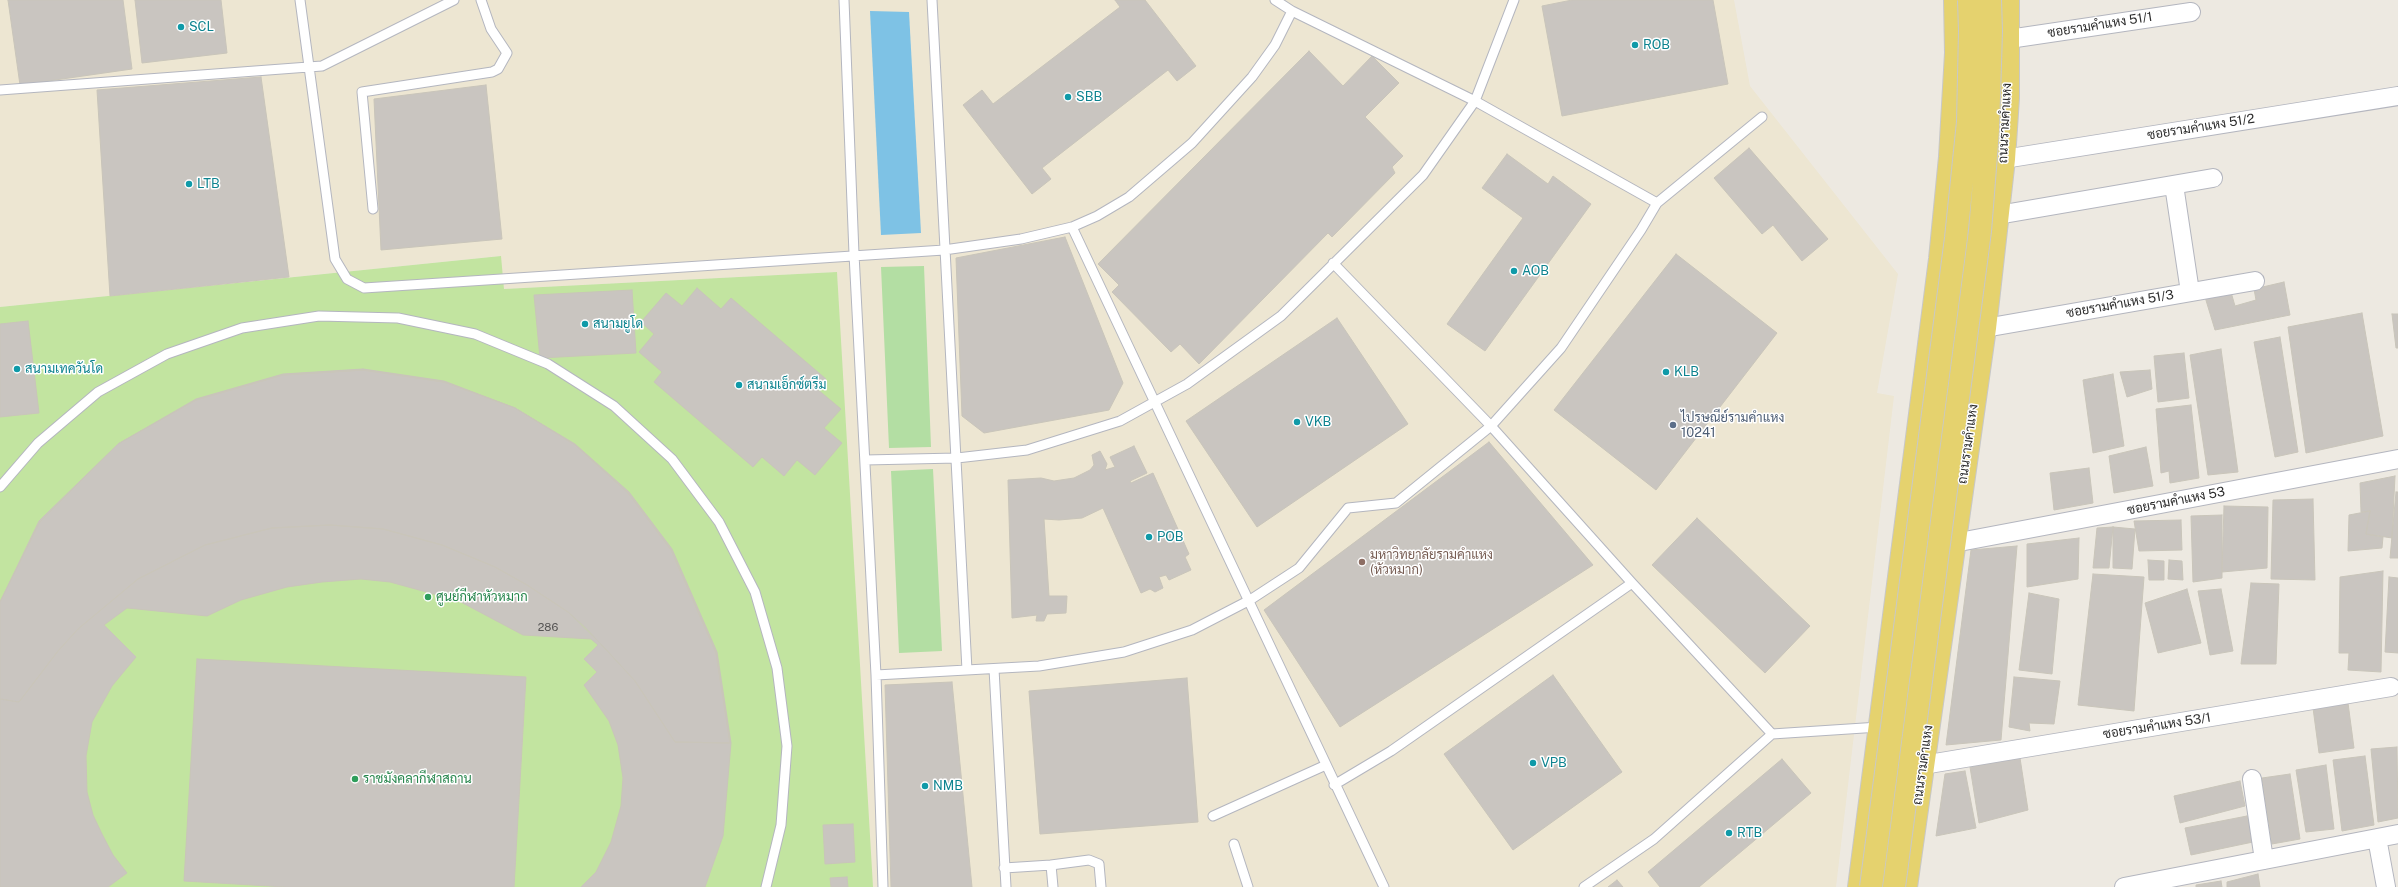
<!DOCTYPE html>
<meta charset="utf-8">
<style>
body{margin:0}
canvas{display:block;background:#ede9e1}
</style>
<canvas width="2398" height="887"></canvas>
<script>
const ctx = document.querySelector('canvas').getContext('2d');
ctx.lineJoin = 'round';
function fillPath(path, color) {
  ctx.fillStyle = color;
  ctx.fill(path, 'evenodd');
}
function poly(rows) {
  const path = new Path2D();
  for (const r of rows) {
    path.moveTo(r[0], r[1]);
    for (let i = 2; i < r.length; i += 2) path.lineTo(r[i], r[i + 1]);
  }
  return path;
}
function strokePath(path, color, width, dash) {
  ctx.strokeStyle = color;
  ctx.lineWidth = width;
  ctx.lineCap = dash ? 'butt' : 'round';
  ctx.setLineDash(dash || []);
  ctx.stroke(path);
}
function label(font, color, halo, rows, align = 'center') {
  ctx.font = font + ' "Public Sans",Sarabun,sans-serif';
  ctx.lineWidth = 3;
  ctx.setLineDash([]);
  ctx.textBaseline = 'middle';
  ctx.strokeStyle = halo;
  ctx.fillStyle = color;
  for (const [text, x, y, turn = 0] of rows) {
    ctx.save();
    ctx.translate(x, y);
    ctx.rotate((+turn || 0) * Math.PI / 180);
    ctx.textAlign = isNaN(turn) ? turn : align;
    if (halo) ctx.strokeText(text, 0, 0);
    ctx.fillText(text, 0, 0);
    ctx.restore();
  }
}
fillPath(poly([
 [0,0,1734,0,1750,86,1898,274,1877,393,1894,396,1836,887,864,887,837,272,504,289,500,256,0,307]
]), '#ede6d2');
fillPath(poly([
 [924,266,931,447,889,448,881,267],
 [933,469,942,651,899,653,891,471]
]), '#b3dea3');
fillPath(poly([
 [501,256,504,289,837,272,873,887,0,887,0,307]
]), '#c2e4a0');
fillPath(poly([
 [870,11,909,12,921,233,881,235]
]), '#7ec2e5');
const building = poly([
 [8,0,123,0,132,69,20,85,8,0],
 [135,0,221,0,227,53,142,63,135,0],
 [1115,0,1145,0,1196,66,1177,81,1168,70,1042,168,1051,179,1032,194,963,105,982,90,993,104,1120,7,1115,0],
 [1572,0,1713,0,1728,84,1562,116,1542,6,1572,0],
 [1309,51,1343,86,1372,56,1399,83,1365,117,1403,156,1392,167,1395,173,1332,237,1328,233,1199,364,1180,344,1171,352,1112,292,1119,285,1098,264,1309,51],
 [261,77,289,277,110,296,97,90,261,77],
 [486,85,502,239,381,250,374,99,486,85],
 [1749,148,1828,239,1802,261,1773,225,1762,234,1714,178,1749,148],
 [1507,154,1548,184,1553,176,1591,204,1485,351,1447,324,1523,218,1482,188,1507,154],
 [1065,237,1123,383,1109,410,984,433,962,416,956,258,1065,237],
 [1676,254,1777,333,1656,490,1554,410,1676,254],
 [2284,282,2290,315,2215,330,2205,297,2231,292,2235,306,2256,300,2254,289,2284,282],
 [697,288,721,309,731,298,826,379,817,389,841,409,824,428,842,443,815,475,797,460,784,476,762,457,753,467,654,382,662,372,639,352,654,334,641,322,666,293,682,306,697,288],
 [632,290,636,353,540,358,534,295,632,290],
 [2362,313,2383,436,2306,453,2288,327,2362,313],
 [2392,314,2398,314,2398,348,2396,348,2392,314],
 [1337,318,1408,424,1257,527,1186,421,1337,318],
 [28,321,39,413,0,417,0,324,28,321],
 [2280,337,2298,452,2275,457,2254,342,2280,337],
 [2221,349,2238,472,2208,475,2190,355,2221,349],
 [2184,353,2189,398,2158,402,2154,356,2184,353],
 [363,369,444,381,515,408,575,444,629,492,672,549,717,652,731,743,723,836,705,887,581,887,596,872,611,842,621,806,623,778,618,745,609,721,584,685,597,672,584,659,598,645,591,639,523,635,459,601,390,582,361,579,322,582,287,587,241,600,207,616,127,608,104,625,136,657,112,686,92,722,86,756,87,792,93,815,102,834,113,855,127,873,108,887,0,887,0,699,19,702,58,651,78,629,138,579,205,545,272,528,330,525,383,529,442,545,495,567,527,585,568,612,585,627,635,681,675,742,730,743,716,653,671,550,628,493,575,445,515,408,444,382,363,370,283,375,196,400,118,444,40,522,0,602,39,521,118,444,196,399,283,374,363,369],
 [363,370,444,382,515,408,575,445,628,493,671,550,716,653,730,743,675,742,635,681,602,645,568,612,527,585,495,567,442,545,383,529,330,525,272,528,205,545,138,579,78,629,58,651,19,702,0,699,0,602,40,522,118,444,196,400,283,375,363,370],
 [2150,370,2152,389,2127,397,2120,372,2150,370],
 [2113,374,2124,446,2093,453,2083,380,2113,374],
 [2191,405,2199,478,2170,483,2169,471,2161,473,2156,409,2191,405],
 [1489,442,1593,565,1340,727,1264,610,1489,442],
 [1134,446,1147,473,1130,481,1131,483,1153,473,1189,554,1185,557,1191,570,1169,580,1166,575,1159,577,1163,588,1155,592,1150,589,1141,593,1103,508,1082,518,1059,520,1044,519,1049,596,1067,596,1066,613,1047,614,1044,621,1036,621,1037,615,1012,618,1008,480,1041,478,1054,481,1074,478,1090,470,1094,465,1092,455,1100,451,1107,464,1105,470,1115,467,1110,457,1134,446],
 [2146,447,2153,486,2114,493,2109,456,2146,447],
 [2089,468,2093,503,2054,510,2050,473,2089,468],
 [2395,476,2392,538,2366,534,2370,511,2361,512,2360,483,2395,476],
 [2396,492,2398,492,2398,558,2390,558,2396,492],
 [2313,499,2315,580,2271,579,2273,500,2313,499],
 [2224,506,2268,507,2267,568,2222,572,2224,506],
 [2370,511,2366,534,2383,537,2382,548,2348,551,2349,515,2370,511],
 [2222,515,2222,578,2193,582,2191,516,2222,515],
 [1697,518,1810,626,1765,673,1652,565,1697,518],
 [2181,520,2182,550,2139,551,2134,521,2181,520],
 [2113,527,2109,568,2093,568,2097,528,2113,527],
 [2113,527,2135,529,2132,569,2113,568,2113,527],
 [2079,538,2078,579,2027,587,2027,544,2079,538],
 [2017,546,2001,740,1946,745,1971,550,2017,546],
 [2148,560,2164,561,2164,580,2149,580,2148,560],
 [2169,560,2182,561,2183,580,2168,579,2169,560],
 [2383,571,2381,672,2348,670,2349,653,2339,653,2340,577,2383,571],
 [2093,574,2144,577,2134,711,2078,705,2093,574],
 [2389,577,2398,578,2398,653,2385,652,2389,577],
 [2251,583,2279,584,2276,664,2241,664,2251,583],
 [2187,589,2201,643,2158,653,2145,603,2187,589],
 [2221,589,2233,651,2210,655,2198,591,2221,589],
 [2029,593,2059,599,2052,674,2019,670,2029,593],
 [197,659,526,677,514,887,286,887,184,881,197,659],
 [1553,675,1622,772,1513,850,1444,754,1553,675],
 [2014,677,2060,681,2054,724,2029,723,2030,731,2009,727,2014,677],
 [1187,678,1198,822,1040,834,1029,691,1187,678],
 [952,682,972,887,891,887,885,685,952,682],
 [2348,703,2354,748,2319,753,2313,708,2348,703],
 [2397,747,2398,818,2378,822,2371,749,2397,747],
 [2365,756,2374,825,2342,831,2333,760,2365,756],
 [2020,758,2028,810,1979,823,1970,767,2020,758],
 [1782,759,1811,793,1699,887,1660,887,1648,872,1782,759],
 [2326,765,2334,829,2306,832,2296,770,2326,765],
 [1965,771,1976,828,1936,836,1945,774,1965,771],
 [2290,774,2300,839,2272,844,2262,778,2290,774],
 [2240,781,2245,806,2180,823,2174,796,2240,781],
 [2247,816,2253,842,2191,855,2185,828,2247,816],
 [853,824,855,862,825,864,823,825,853,824],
 [2258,874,2260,887,2227,887,2227,882,2258,874],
 [847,877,848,887,831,887,830,878,847,877],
 [1617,880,1623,887,1608,887,1617,880],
 [2221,881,2222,887,2196,887,2196,885,2221,881]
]);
fillPath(building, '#c9c5c0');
strokePath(building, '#c9c5ba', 1);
const lane = poly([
 [300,0,335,259,347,279,364,288,944,250,1021,239,1072,227,1097,216,1129,197,1192,143,1252,77,1275,45,1292,11],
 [844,0,854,254,876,675,883,887],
 [932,0,967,670],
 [0,90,322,66,454,0],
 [1657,203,1762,117],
 [373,209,362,92,492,72,498,69,507,53,491,29,481,0],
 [1072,227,1384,887],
 [1333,263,1491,426,1632,583,1772,734,1654,839,1584,887],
 [865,460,957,458,1027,450,1120,421,1187,384,1281,316,1423,175,1475,101,1514,0],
 [0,487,38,443,98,392,167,354,242,328,319,316,398,318,475,334,548,364,614,406,672,459,719,522,755,592,777,668,787,746,781,825,766,887],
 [994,669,1006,887],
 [876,675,1039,666,1124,652,1192,630,1250,600,1299,568,1348,508,1396,503,1491,426,1561,348,1641,230,1657,203,1475,101,1292,11,1275,0],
 [1772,734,1879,727],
 [1334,785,1391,751,1632,583],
 [1213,816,1326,765],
 [1234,844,1248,887],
 [1004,868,1051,865],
 [1053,887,1051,865,1089,860,1099,864,1101,887]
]);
const street = poly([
 [2009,39,2191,12],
 [2004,159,2398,96],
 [2174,185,2190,292],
 [1998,215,2213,178],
 [1985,328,2255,281],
 [1954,543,2398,459],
 [1923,765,2391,687],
 [2252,779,2264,860],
 [2377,838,2386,887],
 [2124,887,2398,834]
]);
const primary = poly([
 [1859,887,1940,259,1950,157,1956,53,1955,0],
 [1906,887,1985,328,2004,159,2008,98,2008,0]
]);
strokePath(lane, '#b4b6bf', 11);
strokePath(street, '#b4b6bf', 20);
strokePath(primary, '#c8c8c8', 24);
strokePath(lane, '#fff', 9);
strokePath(street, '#fff', 18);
strokePath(primary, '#e5d26e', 22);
const primaryBridge = poly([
 [1871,887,1956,238,1968,122,1970,31,1969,0],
 [1894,887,1980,231,1988,130,1991,31,1990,0]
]);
strokePath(primaryBridge, '#c8c8c8', 24, []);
strokePath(primaryBridge, '#e5d26e', 22);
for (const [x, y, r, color] of [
 [181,27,4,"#0f9aa8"],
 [1635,45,4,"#0f9aa8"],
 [1068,97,4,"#0f9aa8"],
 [189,184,4,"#0f9aa8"],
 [1514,271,4,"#0f9aa8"],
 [585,324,4,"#0f9aa8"],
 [17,369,4,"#0f9aa8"],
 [1666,372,4,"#0f9aa8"],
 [739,385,4,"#0f9aa8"],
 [1297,422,4,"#0f9aa8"],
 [1673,425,4,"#5c6f8a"],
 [1149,537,4,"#0f9aa8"],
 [1362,562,4,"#8d6e63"],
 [428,597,4,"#2e9e5b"],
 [1533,763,4,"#0f9aa8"],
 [355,779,4,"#2e9e5b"],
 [925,786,4,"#0f9aa8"],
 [1729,833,4,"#0f9aa8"]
]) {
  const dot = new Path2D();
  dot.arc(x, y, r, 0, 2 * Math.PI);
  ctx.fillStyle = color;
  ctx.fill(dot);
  strokePath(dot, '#fff', 1.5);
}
label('11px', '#545352', null, [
 ["286",548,628]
]);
label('13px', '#2d2d2d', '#fff', [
 ["ซอยรามคำแหง 51/1",2100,25,-9],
 ["ถนนรามคำแหง",2005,123,-87],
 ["ซอยรามคำแหง 51/2",2201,127,-9],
 ["ซอยรามคำแหง 51/3",2120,304,-10],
 ["ถนนรามคำแหง",1968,444,-82],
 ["ซอยรามคำแหง 53",2176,501,-11],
 ["ซอยรามคำแหง 53/1",2157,726,-9],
 ["ถนนรามคำแหง",1923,765,-82]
]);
label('13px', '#0d838f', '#fff', [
 ["SCL",189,27],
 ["ROB",1643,45],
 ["SBB",1076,97],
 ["LTB",197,184],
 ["AOB",1522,271],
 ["สนามยูโด",593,324],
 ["สนามเทควันโด",25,369],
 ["KLB",1674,372],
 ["สนามเอ็กซ์ตรีม",747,385],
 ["VKB",1305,422],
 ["POB",1157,537],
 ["VPB",1541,763],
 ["NMB",933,786],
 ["RTB",1737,833]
], 'left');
label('13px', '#4e5e75', '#fff', [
 ["ไปรษณีย์รามคำแหง",1681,418],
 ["10241",1681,433]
], 'left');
label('13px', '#785e54', '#fff', [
 ["มหาวิทยาลัยรามคำแหง",1370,555],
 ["(หัวหมาก)",1370,570]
], 'left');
label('13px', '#27864d', '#fff', [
 ["ศูนย์กีฬาหัวหมาก",436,597],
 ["ราชมังคลากีฬาสถาน",363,779]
], 'left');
</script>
